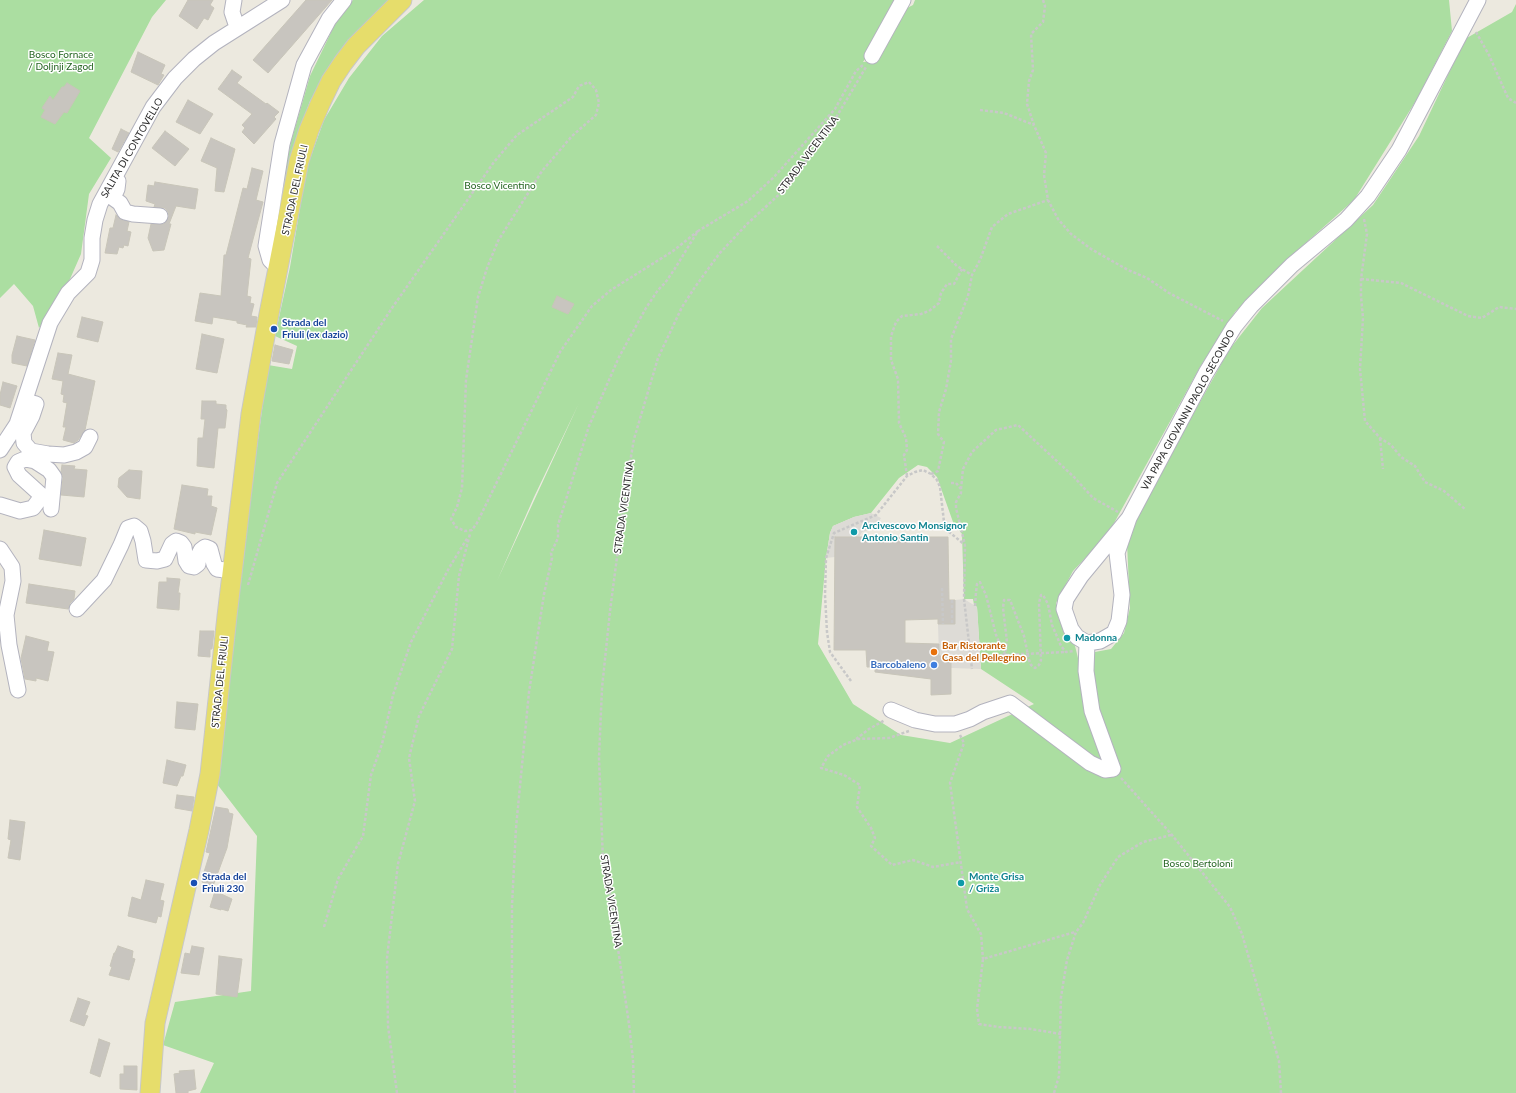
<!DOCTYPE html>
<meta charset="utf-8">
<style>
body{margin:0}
canvas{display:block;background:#ece9df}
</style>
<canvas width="1516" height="1093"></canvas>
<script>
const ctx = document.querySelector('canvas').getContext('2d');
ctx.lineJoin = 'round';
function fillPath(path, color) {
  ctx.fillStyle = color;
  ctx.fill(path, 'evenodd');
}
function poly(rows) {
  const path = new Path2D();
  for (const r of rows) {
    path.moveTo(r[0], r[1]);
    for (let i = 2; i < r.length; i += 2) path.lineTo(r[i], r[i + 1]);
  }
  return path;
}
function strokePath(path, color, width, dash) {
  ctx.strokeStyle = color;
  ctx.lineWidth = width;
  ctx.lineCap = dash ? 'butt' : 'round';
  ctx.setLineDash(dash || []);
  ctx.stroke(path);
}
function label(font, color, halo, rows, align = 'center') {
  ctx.font = font + ' Lato,sans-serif';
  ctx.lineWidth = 3;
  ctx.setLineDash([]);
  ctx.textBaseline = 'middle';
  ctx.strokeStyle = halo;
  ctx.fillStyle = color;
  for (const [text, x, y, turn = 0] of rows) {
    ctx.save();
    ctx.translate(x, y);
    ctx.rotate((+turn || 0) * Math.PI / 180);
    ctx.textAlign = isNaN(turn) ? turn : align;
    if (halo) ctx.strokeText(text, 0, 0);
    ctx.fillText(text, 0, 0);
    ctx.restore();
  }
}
fillPath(poly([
 [0,0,166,0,152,17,89,138,111,158,89,194,81,254,70,279,39,328,33,306,14,284,0,298],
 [353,0,392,0,330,65,310,101,299,131,270,244,291,142,310,76,338,18],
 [424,0,898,0,873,47,863,62,877,61,907,8,913,5,915,0,1449,0,1452,31,1417,99,1354,200,1291,256,1235,312,1200,367,1108,534,1073,571,1056,603,1059,620,1074,642,1079,662,1093,660,1095,652,1111,649,1124,633,1130,608,1127,543,1132,524,1229,350,1262,308,1373,205,1419,136,1465,39,1512,12,1516,4,1516,1093,200,1093,214,1063,163,1045,175,1002,251,991,257,836,217,784,244,545,268,365,292,369,297,346,275,336,290,267,307,167,324,120,349,78,382,36],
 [579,403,497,581,534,497],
 [918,465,927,467,937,477,953,522,962,534,964,599,973,599,974,605,977,607,981,669,1034,704,950,743,901,735,853,704,818,644,826,558,830,533,833,526,854,517,871,513,899,478]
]), '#abdea1');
fillPath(poly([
 [871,513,881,518,875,528,862,532,859,537,835,557,826,558,830,533,833,526,854,517],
 [964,599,977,607,981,669,951,668,951,657,939,656,938,624,955,624,955,600]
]), '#dddbd6');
const building = poly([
 [188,0,213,0,210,5,214,8,208,20,204,18,197,29,179,16,188,0],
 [306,0,332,0,268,73,253,60,306,0],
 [138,52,165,65,161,74,164,75,158,85,131,72,138,52],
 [232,70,242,77,237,83,266,104,267,103,279,112,274,117,276,119,254,144,242,132,245,128,242,125,252,114,218,89,232,70],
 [67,83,80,91,67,113,64,112,55,124,41,117,45,110,42,108,50,96,53,100,62,87,64,87,67,83],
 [188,100,213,114,200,134,176,122,188,100],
 [121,129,129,133,118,152,112,149,121,129],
 [165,131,189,149,175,166,152,148,165,131],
 [211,138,235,149,224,192,215,191,217,168,201,161,211,138],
 [252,168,263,171,256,200,263,202,248,258,251,259,247,296,251,297,250,303,254,304,251,316,257,317,256,327,246,327,247,325,237,323,237,321,213,317,212,324,195,321,200,293,221,296,224,255,226,255,243,188,247,189,252,168],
 [155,182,198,189,195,209,176,206,169,224,171,224,164,250,153,251,148,238,151,224,164,224,167,221,169,216,168,212,165,208,154,207,155,204,146,201,148,185,154,186,155,182],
 [116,215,120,219,129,222,127,231,131,232,128,246,124,245,123,248,119,247,117,254,105,253,110,228,113,228,116,215],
 [557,296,574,304,568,314,552,307,557,296],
 [82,317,103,322,98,342,77,337,82,317],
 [202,334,224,339,217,373,196,369,202,334],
 [17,336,35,340,27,366,12,363,12,355,17,336],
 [275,345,293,350,289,364,272,361,275,345],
 [58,353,72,355,68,374,95,381,85,430,78,440,74,443,63,440,66,427,63,427,67,403,63,402,64,395,61,394,63,381,52,379,58,353],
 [3,382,17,386,10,408,0,405,0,395,3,382],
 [202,401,216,401,216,404,226,405,226,409,227,410,225,428,218,428,214,468,197,466,198,438,203,438,205,419,201,419,202,401],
 [62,465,75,466,74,469,87,470,84,497,61,495,63,478,61,472,62,465],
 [129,470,142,471,140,499,127,497,118,487,119,478,129,470],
 [182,485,208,489,207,496,212,496,211,506,217,508,211,535,195,532,195,534,174,529,182,485],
 [44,530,86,538,81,566,39,559,44,530],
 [835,537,948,537,949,600,955,600,955,624,938,624,938,619,905,620,905,643,939,644,939,656,951,656,951,694,931,695,931,679,875,672,875,667,867,667,866,650,834,650,835,537],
 [167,578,180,579,178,593,180,593,179,610,157,608,159,582,167,582,167,578],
 [29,584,75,591,74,599,70,603,68,609,26,603,29,584],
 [200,631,214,631,212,649,210,649,210,657,198,656,200,631],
 [26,636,49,642,47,651,54,652,48,681,36,678,36,681,25,679,21,658,26,636],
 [177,702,198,704,195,730,175,728,177,702],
 [167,760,186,765,183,776,181,776,177,786,163,783,167,760],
 [177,795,194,797,192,811,175,808,177,795],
 [216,807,228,809,229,813,233,814,227,848,213,886,202,882,206,873,204,872,210,853,206,852,216,807],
 [10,820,25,822,20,860,8,858,11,840,8,839,10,820],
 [146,880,164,884,160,900,164,901,161,917,158,916,156,923,128,916,132,897,141,900,146,880],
 [215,891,232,899,228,911,221,909,221,910,210,907,215,891],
 [118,946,133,951,132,958,135,959,129,980,109,975,112,967,110,966,114,953,115,953,118,946],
 [192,946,204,948,199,975,181,973,185,953,190,954,192,946],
 [219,956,242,959,237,997,216,994,219,956],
 [78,998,90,1002,85,1015,88,1016,84,1026,70,1021,78,998],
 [99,1039,110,1043,100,1077,90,1073,99,1039],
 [124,1066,137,1066,137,1090,120,1089,120,1074,124,1074,124,1066],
 [194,1070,196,1089,188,1091,188,1093,176,1093,174,1074,180,1073,179,1071,194,1070]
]);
fillPath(building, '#c8c5bf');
strokePath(building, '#c8c5b9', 1);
const minor = poly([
 [234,0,232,12,237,27],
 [872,56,903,0],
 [118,181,117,189,113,198,120,203,125,212,133,214,160,216],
 [278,268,270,260,266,246,282,144,304,65,329,19,344,0],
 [25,401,36,404,32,416,23,433,24,443,31,451,48,454,64,455,76,452,85,447,90,437],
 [0,450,17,424,50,323,68,293,88,273,92,260,92,238,95,220,100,204,153,107,175,78,194,59,214,43,282,0],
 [0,505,20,511,33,508,39,500,40,494,19,475,15,467,18,462,25,459,35,461,49,470,54,477,51,509],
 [1129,518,1081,576,1066,599,1064,609,1071,629,1077,637,1087,643,1100,641,1114,633,1119,621,1122,595,1117,553,1129,518,1206,373,1234,327,1251,306,1292,265,1346,220,1368,196,1399,150,1478,0],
 [0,549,12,567,13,581,6,615,9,645,18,690],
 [77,609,104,580,121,545,128,528,134,526,140,531,143,541,146,560,157,561,165,559,172,544,176,541,181,543,184,547,186,561,189,566,194,567,198,564,199,554,201,550,205,547,210,549,214,564,217,569,233,571],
 [891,710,915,720,935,724,955,724,970,719,983,712,1010,703,1090,763,1105,770,1113,769,1092,711,1086,671,1087,643]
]);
const major = poly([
 [150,1093,155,1023,199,830,210,774,227,616,251,414,269,314,299,161,309,130,320,104,331,81,343,63,356,46,402,0]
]);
strokePath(minor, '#b3b3be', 17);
strokePath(major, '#c8c8c8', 21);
strokePath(poly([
 [1043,0,1045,6,1043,22,1031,34,1033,70,1029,81,1027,104,1034,125,1046,153,1044,175,1048,200,1058,219,1071,234,1091,249,1128,270,1147,278,1169,293,1223,321],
 [1476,32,1489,55,1508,98,1516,103],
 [980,110,1004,113,1034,125],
 [1364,219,1367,234,1361,279,1361,296,1363,318,1360,369,1365,421,1380,438,1391,445,1401,457,1415,466,1425,482,1444,491,1466,510],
 [937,246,957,266,972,275],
 [1361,279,1401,283,1468,316,1482,318,1499,307,1516,309],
 [1380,438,1383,469],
 [931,474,938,471,944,442,938,434,939,412,946,389,951,361,951,339,968,296,972,275,980,260,992,227,1008,214,1048,200],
 [907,476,904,455,907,450,906,438,899,423,898,379,891,360,891,336,896,322,902,316,921,314,929,311,939,303,941,293,947,284,954,284,962,269],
 [951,483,956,483,961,489,961,493,956,502,956,508,965,545],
 [961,489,963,469,972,452,996,430,1018,425,1074,477,1093,498,1118,512],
 [248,585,277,483,392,308,494,162,517,135,573,97,579,86,589,82,596,90,599,103,596,115,572,136,542,171,498,241,487,268,478,297,466,380,462,488,457,507,451,519,456,527,465,531,472,530,477,523,560,352,592,306,611,290,673,251,698,231],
 [942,588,943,624],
 [952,600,952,624],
 [975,606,976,592,977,584,980,582,986,595,996,635,1003,651,1005,654,1007,642,1003,608,1004,600,1010,600,1024,636,1029,660,1031,665,1035,668,1039,665,1041,660,1039,603,1041,595,1043,595,1048,604,1052,625,1061,646,1066,652,1074,651],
 [981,656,1066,652],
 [851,681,830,652,827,632,825,595,826,558,834,533,876,515,907,476,915,472,923,470,931,474,937,480,940,487,944,522,948,531,965,545,964,599,972,669],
 [909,731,889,738,858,739,843,745,828,756,821,768,844,775,860,785,857,807,871,828,875,838,871,846,892,865,913,860,933,867,961,862],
 [960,735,964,743,950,783,967,909,981,934,983,959],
 [856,739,869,729,885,720],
 [1121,778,1172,835,1230,907,1242,934,1279,1061,1281,1093],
 [324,927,338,879,363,836,371,775,382,744,393,695,411,642,449,568,468,537],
 [1061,1034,1031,1029,999,1027,979,1024,977,1009,983,959,1075,932],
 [397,1093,388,1026,387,958,398,864,415,801,409,758,419,716,452,649,459,576,470,534],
 [515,1093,512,993,512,905,516,828,529,692,544,594,552,558,551,553,558,538,558,525,589,426,619,357,646,308,658,290,665,283,674,270,698,231,748,201,774,177,835,109,856,71,863,65],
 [634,1093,633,1060,629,1024,608,880,603,862,599,758,602,688,610,611,627,480,634,439,658,358,682,307,695,287,719,254,747,224,784,190,807,160,834,121,866,67],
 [1054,1093,1059,1076,1061,997,1067,960,1076,932,1083,923,1100,885,1118,857,1143,842,1171,835]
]), '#c8c8c8', 2.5, [3, 2]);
strokePath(minor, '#fff', 15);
strokePath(major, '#e6dd6b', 19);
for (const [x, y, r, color] of [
 [274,329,4,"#1a4fb4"],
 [854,532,4,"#0f9aa8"],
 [1067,638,4,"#0f9aa8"],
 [934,652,4,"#e8710a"],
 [934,665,4,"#3f7fe0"],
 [194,883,4,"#1a4fb4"],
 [961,883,4,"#0f9aa8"]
]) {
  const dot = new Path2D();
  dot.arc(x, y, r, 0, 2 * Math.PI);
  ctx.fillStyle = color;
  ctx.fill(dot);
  strokePath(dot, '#fff', 1.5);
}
label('10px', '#246421', '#fff', [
 ["Bosco Fornace",61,55],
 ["/ Doljnji Zagod",61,67],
 ["Bosco Vicentino",500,186],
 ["Bosco Bertoloni",1198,864]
]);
label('10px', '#2c2c2c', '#fff', [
 ["SALITA DI CONTOVELLO",132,148,-60],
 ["STRADA VICENTINA",808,155,-53],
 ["STRADA DEL FRIULI",295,190,-78],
 ["VIA PAPA GIOVANNI PAOLO SECONDO",1188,410,-61],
 ["STRADA VICENTINA",624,507,-82],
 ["STRADA DEL FRIULI",220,682,-84],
 ["STRADA VICENTINA",611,901,81]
]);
label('bold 10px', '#164399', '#fff', [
 ["Strada del",282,323],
 ["Friuli (ex dazio)",282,335],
 ["Strada del",202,877],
 ["Friuli 230",202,889]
], 'left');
label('bold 10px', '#0d838f', '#fff', [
 ["Arcivescovo Monsignor",862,526],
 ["Antonio Santin",862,538],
 ["Madonna",1075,638],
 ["Monte Grisa",969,877],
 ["/ Griža",969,889]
], 'left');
label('bold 10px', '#c56008', '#fff', [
 ["Bar Ristorante",942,646],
 ["Casa del Pellegrino",942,658]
], 'left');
label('bold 10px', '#366cbe', '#fff', [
 ["Barcobaleno",926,665]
], 'right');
</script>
